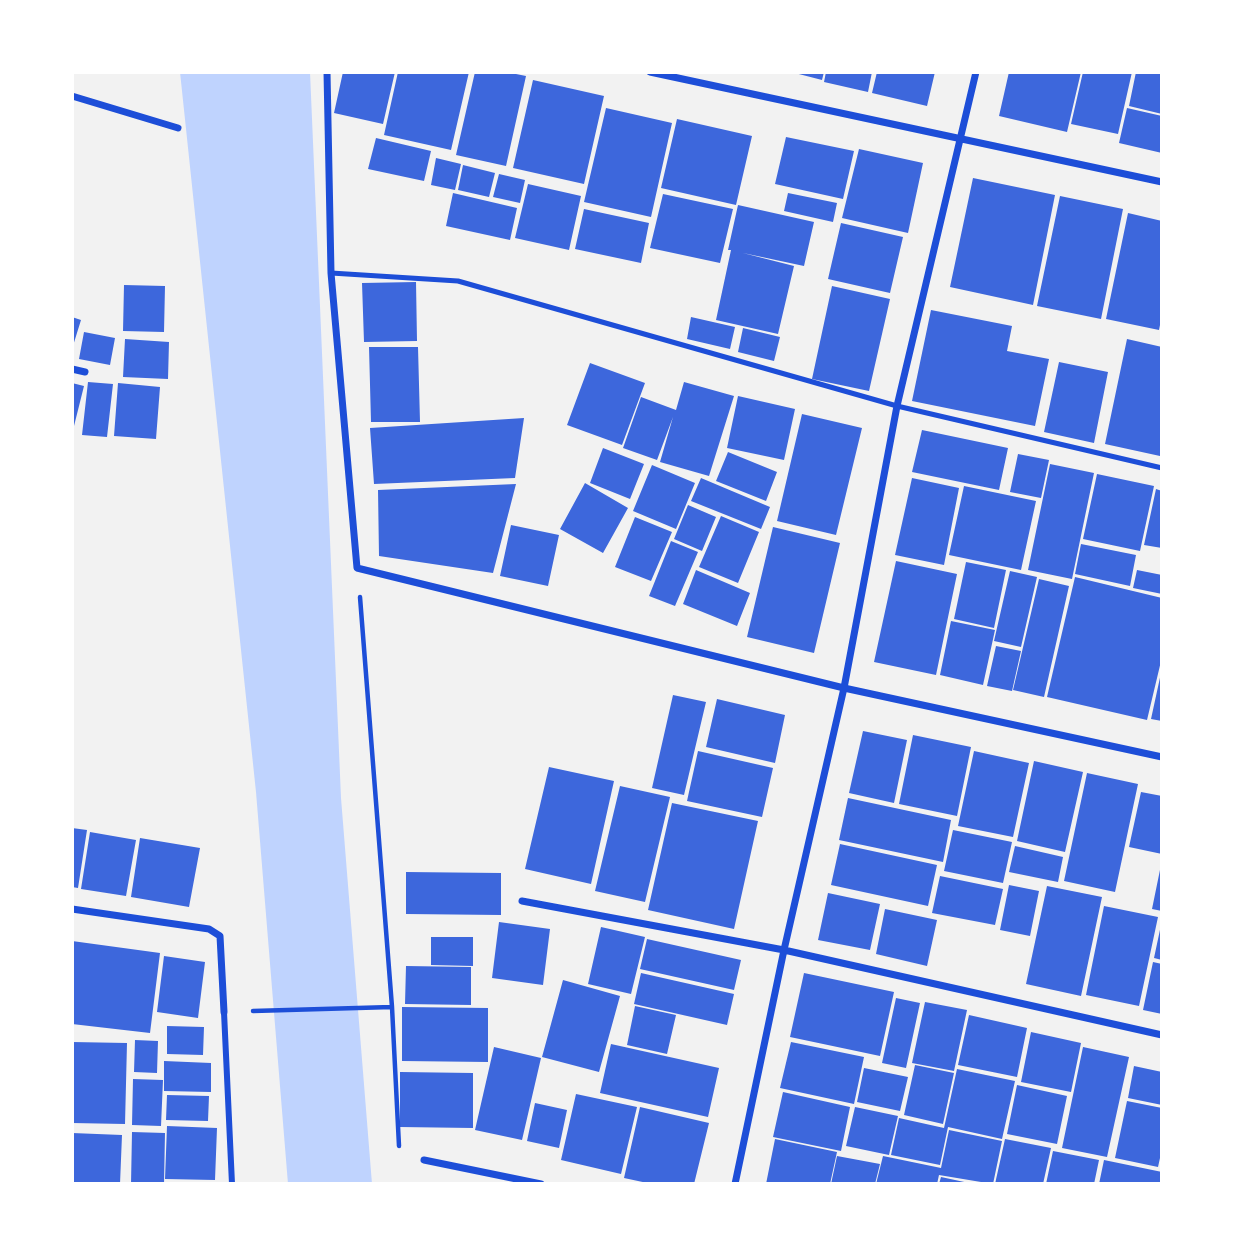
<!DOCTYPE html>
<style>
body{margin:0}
#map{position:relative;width:1234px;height:1256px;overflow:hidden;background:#f2f2f2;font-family:"Open Sans",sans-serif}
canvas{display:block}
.frame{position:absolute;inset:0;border:74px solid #fff;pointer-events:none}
</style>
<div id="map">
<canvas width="1234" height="1256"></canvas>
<div class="frame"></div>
</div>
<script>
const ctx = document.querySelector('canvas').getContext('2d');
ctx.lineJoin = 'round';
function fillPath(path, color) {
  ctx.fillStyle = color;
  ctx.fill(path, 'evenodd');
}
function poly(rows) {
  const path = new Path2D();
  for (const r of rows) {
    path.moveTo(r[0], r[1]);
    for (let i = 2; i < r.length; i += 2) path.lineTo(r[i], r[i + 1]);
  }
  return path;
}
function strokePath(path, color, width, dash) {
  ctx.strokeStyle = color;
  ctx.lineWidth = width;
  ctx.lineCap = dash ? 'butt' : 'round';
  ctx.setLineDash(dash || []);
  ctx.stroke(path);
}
fillPath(poly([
 [180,72,310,72,341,798,372,1184,288,1184,256,792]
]), '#bfd3fe');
fillPath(poly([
 [343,72,395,72,383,124,334,113],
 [398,72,469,72,451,150,384,135],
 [475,72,506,72,526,76,506,166,456,155],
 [791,72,824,72,822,80],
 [826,72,872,72,868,92,824,82],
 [877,72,935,72,927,106,872,93],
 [1009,72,1081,72,1067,132,999,116],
 [1083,72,1132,72,1118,134,1071,124],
 [1136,72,1162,73,1162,114,1129,106],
 [533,80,604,96,584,184,513,168],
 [606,108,672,123,651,217,584,202],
 [1127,108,1162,116,1162,153,1119,143],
 [677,119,752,136,736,205,661,188],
 [786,137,854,151,843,199,775,184],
 [376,138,431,151,424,181,368,169],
 [859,149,923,163,908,233,842,218],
 [436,158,461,164,455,190,431,185],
 [463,165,495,173,489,197,458,190],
 [499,174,525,180,520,203,493,197],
 [973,178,1055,195,1033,305,950,287],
 [528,184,581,196,569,250,515,238],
 [453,193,517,208,510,240,446,226],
 [788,193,837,203,833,222,784,211],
 [663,194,733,209,720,263,650,248],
 [1060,196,1123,209,1101,319,1037,306],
 [738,205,814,222,804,266,743,253,794,266,778,334,716,320,731,250,728,250],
 [584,209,649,223,641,263,575,249],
 [1128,213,1162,221,1162,315,1159,330,1106,319],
 [841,223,903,237,890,293,828,279],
 [416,282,417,341,364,342,362,283],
 [124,285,165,286,164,332,123,331],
 [832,286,890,299,869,391,812,379],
 [931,310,1012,326,1007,351,1049,359,1035,426,912,401],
 [72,317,81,320,72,349],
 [691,317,735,327,730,349,687,339],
 [743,328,780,337,774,361,738,352],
 [84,332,115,338,110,365,79,359],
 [125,339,169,342,168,379,123,377],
 [1127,339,1162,347,1162,444,1160,456,1105,444],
 [369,347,418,347,420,422,371,422],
 [1059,362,1108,372,1094,443,1044,432],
 [590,363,645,383,622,445,567,425],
 [88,382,113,384,107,437,82,435],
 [684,382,734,396,709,476,660,462,673,417,657,460,623,448,641,397,676,410],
 [72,383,84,386,73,430,72,430],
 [118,383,160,387,156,439,114,436],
 [738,396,795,409,784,460,727,448],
 [802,414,862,428,836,535,777,521],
 [524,418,515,478,374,484,370,428],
 [922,430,1008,448,999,490,912,472],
 [603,448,644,464,630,499,590,483],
 [728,452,777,472,766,501,716,481],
 [1018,454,1049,460,1041,498,1010,492],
 [1050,464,1094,473,1072,579,1028,570],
 [652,465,695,483,676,529,633,511],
 [1097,474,1154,486,1140,551,1083,539],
 [701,478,770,507,761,529,691,501],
 [912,478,959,488,944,565,895,555],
 [585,483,628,508,603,553,560,529],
 [516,484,493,573,379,556,378,490],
 [964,486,1036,501,1021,570,949,555],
 [1156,489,1162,491,1162,548,1144,545],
 [688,505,716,517,702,551,674,539],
 [721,516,759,532,738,583,699,567],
 [635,517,672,532,651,581,615,567],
 [511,525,559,535,548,586,500,576],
 [773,527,840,543,814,653,747,637],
 [671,541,698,552,675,606,649,596],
 [1081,544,1136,555,1130,586,1075,574],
 [896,561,957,574,936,675,874,662],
 [966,562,1006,570,994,628,954,619],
 [696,570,750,593,737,626,683,604],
 [1137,570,1162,575,1162,594,1133,588],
 [1010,571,1037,577,1021,647,994,641],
 [1075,577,1162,598,1162,657,1147,720,1047,697],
 [1039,579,1069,586,1044,697,1013,690],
 [951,621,995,630,983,685,940,675],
 [996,646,1021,651,1012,691,987,686],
 [1161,673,1162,673,1162,721,1151,719],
 [673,695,706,702,684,795,652,788],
 [717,699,785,715,775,763,706,747],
 [863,731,907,740,894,803,849,793],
 [913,735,971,747,957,816,899,804],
 [698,751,773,768,762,817,687,801],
 [974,751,1029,763,1013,837,958,826],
 [1034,761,1083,772,1065,852,1017,841],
 [549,767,614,781,591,884,525,869],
 [1087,773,1138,784,1115,892,1064,881],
 [620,786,670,797,645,902,595,891],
 [1141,792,1162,796,1162,854,1129,847],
 [848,798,951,820,943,862,839,840],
 [672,803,758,821,734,929,648,910],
 [72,828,87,830,78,888,72,887],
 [953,830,1012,842,1003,883,944,871],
 [90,832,136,840,126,896,81,889],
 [140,838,200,848,189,907,131,897],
 [840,844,937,865,928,906,831,885],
 [1015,846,1063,857,1058,882,1009,872],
 [1161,865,1162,865,1162,911,1152,909],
 [406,872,501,873,501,915,406,914],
 [940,876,1003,889,995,925,932,913],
 [1009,885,1039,891,1030,936,1000,930],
 [1047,886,1102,897,1081,996,1026,984],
 [828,893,880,904,870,950,818,940],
 [1104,906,1158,917,1139,1006,1086,995],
 [885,909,937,920,927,966,876,954],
 [499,922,550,929,543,985,492,978],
 [1161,925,1162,925,1162,960,1154,958],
 [601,927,645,937,631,994,588,984],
 [431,937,473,937,473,966,431,965],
 [647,939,741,960,734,990,640,969],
 [72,941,160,953,150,1033,72,1024],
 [164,956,205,962,198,1018,157,1012],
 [1153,962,1162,964,1162,1014,1143,1010],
 [406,966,471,967,471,1005,405,1004],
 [641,973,734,994,727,1025,634,1004],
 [804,973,894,992,880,1056,790,1037],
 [563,980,620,996,599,1072,542,1057],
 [896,998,920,1003,906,1068,882,1063],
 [925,1002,967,1010,954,1071,912,1063],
 [635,1006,676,1015,667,1054,627,1045],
 [402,1007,488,1008,488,1062,402,1061],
 [969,1015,1027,1028,1017,1077,958,1065],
 [167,1026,204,1027,203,1055,167,1054],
 [1031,1032,1081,1043,1071,1092,1021,1082],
 [135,1040,158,1041,157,1073,134,1072],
 [72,1042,127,1043,125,1124,72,1123],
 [791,1042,864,1057,854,1104,780,1088],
 [611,1044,719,1068,708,1117,600,1093],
 [494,1047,541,1058,522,1140,475,1130],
 [1083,1047,1129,1057,1107,1157,1062,1148],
 [164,1061,211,1063,211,1092,164,1091],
 [915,1065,954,1073,943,1124,904,1115],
 [1134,1066,1162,1072,1162,1105,1128,1098],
 [864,1068,908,1077,900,1111,857,1102],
 [957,1069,1015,1081,1002,1139,948,1127,940,1165,891,1155,899,1118,944,1128],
 [400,1072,473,1073,473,1128,400,1127],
 [133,1079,163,1080,161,1126,132,1125],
 [1017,1085,1067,1096,1057,1144,1007,1134],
 [783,1092,850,1107,841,1151,773,1137],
 [576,1094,637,1107,621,1174,561,1160],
 [167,1095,209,1096,208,1121,166,1120],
 [1127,1101,1162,1108,1162,1149,1158,1167,1115,1158],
 [535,1103,567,1110,559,1148,527,1141],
 [640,1107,709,1123,694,1184,652,1184,624,1178],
 [855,1107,898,1116,889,1155,846,1146],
 [167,1126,217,1128,215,1180,165,1179],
 [949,1130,1002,1141,993,1184,939,1175,937,1184,876,1184,883,1156,941,1168],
 [132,1132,165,1133,164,1184,131,1184],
 [72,1133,122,1135,120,1184,72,1184],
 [775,1139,837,1152,830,1184,766,1184],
 [1005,1139,1051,1148,1043,1184,995,1184],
 [1053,1151,1099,1160,1094,1184,1046,1184],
 [837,1156,880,1164,875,1184,831,1184],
 [1104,1160,1162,1172,1162,1184,1099,1184],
 [941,1177,969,1183,969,1184,939,1184]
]), '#3d67dc');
strokePath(poly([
 [360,597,392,1007,399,1146],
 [253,1011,392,1007]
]), '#1d4ed8', 4.5);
strokePath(poly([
 [331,273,458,281,897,406,1162,468]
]), '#1d4ed8', 5);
strokePath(poly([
 [224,1012,232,1184]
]), '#1d4ed8', 6);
strokePath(poly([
 [327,72,331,273,357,568,844,688,1162,757],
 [650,72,1162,182],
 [72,96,178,128],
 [72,369,85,372],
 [522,901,784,950,1162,1035],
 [72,909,209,929,220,936,224,1012],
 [424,1160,541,1184],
 [735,1184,784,950,844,688,897,406,976,72]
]), '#1d4ed8', 7);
</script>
